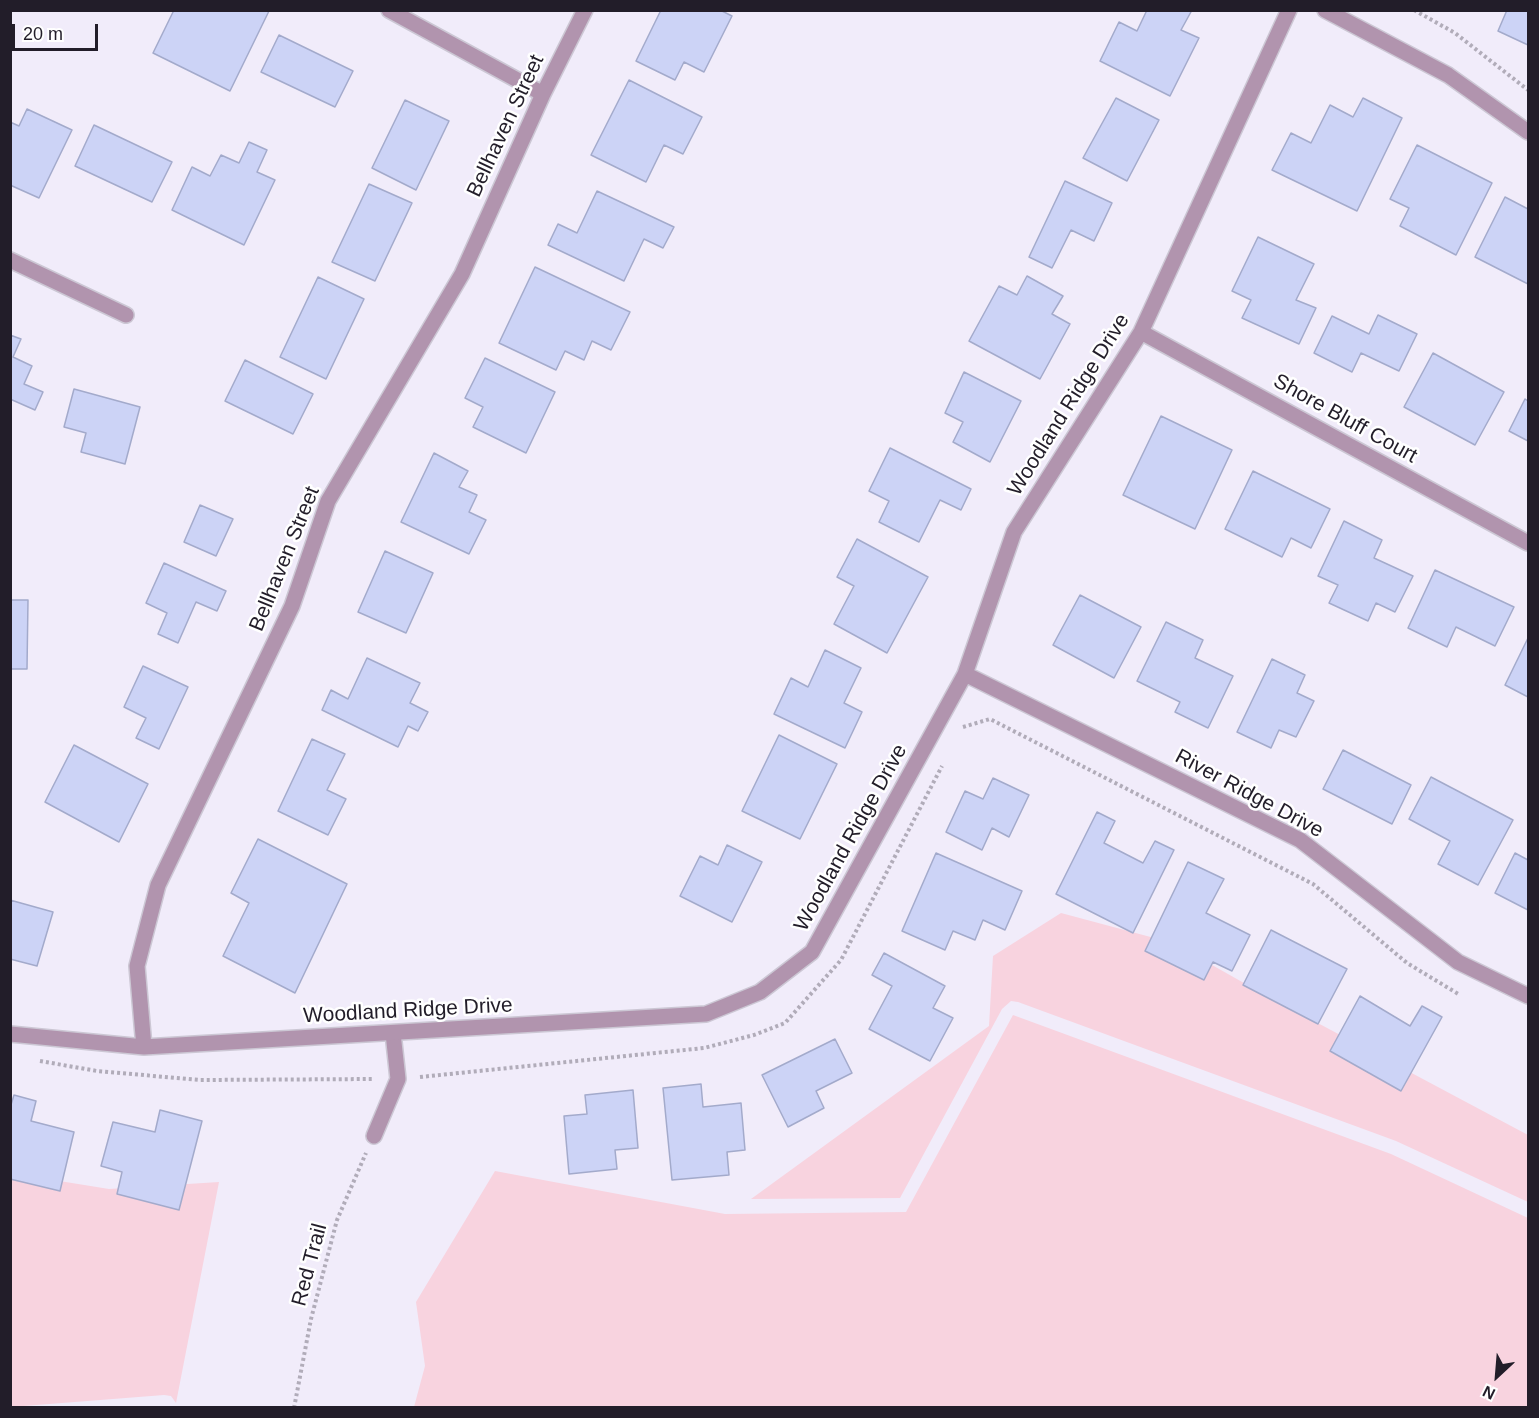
<!DOCTYPE html>
<style>
body{margin:0}
#map{position:relative;width:1539px;height:1418px;overflow:hidden;background:#f1ecfa;font-family:Arial,sans-serif}
canvas{display:block}
.frame{position:absolute;inset:0;border:12px solid #221d29;pointer-events:none}
.north{position:absolute;left:1467px;top:1346px;width:60px;height:60px;-webkit-text-stroke:4px #fff;paint-order:stroke;rotate:206deg;font-size:16px;font-weight:700;line-height:24px;text-align:center;color:#221d29}
.north::after{content:'';display:block;margin:auto;width:21px;height:27px;background:#221d29;clip-path:polygon(50% 0,100% 100%,50% 72%,0 100%)}
.scale{position:absolute;left:12px;top:24px;width:86px;height:27px;box-sizing:border-box;border:3px solid #221d29;border-top:0;padding-left:8px;font-size:18px;line-height:21px;white-space:nowrap;color:#221d29;-webkit-text-stroke:4px #fff;paint-order:stroke}
</style>
<div id="map">
<canvas width="1539" height="1418"></canvas>
<div class="frame"></div>
<div class="north">N</div>
<div class="scale">20 m</div>
</div>
<script>
const ctx = document.querySelector('canvas').getContext('2d');
ctx.lineJoin = 'round';
function fillPath(path, color) {
  ctx.fillStyle = color;
  ctx.fill(path, 'evenodd');
}
function poly(rows) {
  const path = new Path2D();
  for (const r of rows) {
    path.moveTo(r[0], r[1]);
    for (let i = 2; i < r.length; i += 2) path.lineTo(r[i], r[i + 1]);
  }
  return path;
}
function strokePath(path, color, width, dash) {
  ctx.strokeStyle = color;
  ctx.lineWidth = width;
  ctx.lineCap = dash ? 'butt' : 'round';
  ctx.setLineDash(dash || []);
  ctx.stroke(path);
}
function label(font, color, halo, rows, align = 'center') {
  ctx.font = font + ' Arial,sans-serif';
  ctx.lineWidth = 5;
  ctx.setLineDash([]);
  ctx.textBaseline = 'middle';
  ctx.strokeStyle = halo;
  ctx.fillStyle = color;
  for (const [text, x, y, turn = 0] of rows) {
    ctx.save();
    ctx.translate(x, y);
    ctx.rotate((+turn || 0) * Math.PI / 180);
    ctx.textAlign = isNaN(turn) ? turn : align;
    if (halo) ctx.strokeText(text, 0, 0);
    ctx.fillText(text, 0, 0);
    ctx.restore();
  }
}
fillPath(poly([
 [1061,913,1173,943,1267,996,1528,1135,1528,1202,1396,1141,1018,1002,1011,1001,1002,1009,900,1198,751,1199,989,1026,993,956],
 [1013,1015,1391,1154,1528,1218,1528,1407,414,1407,425,1366,416,1302,495,1171,725,1214,906,1212],
 [10,1173,109,1189,219,1182,176,1403,171,1396,164,1395,11,1407]
]), '#f8d3df');
const building = poly([
 [174,10,269,11,230,91,153,53,174,10],
 [661,10,720,10,732,16,704,72,684,62,675,80,636,61,661,10],
 [1147,10,1192,10,1181,30,1199,38,1170,96,1100,61,1119,22,1137,31,1147,10],
 [1507,10,1528,10,1528,45,1498,31,1507,10],
 [279,35,353,71,335,107,261,72,279,35],
 [629,80,702,117,683,154,664,145,646,182,591,155,629,80],
 [1116,98,1159,120,1127,181,1083,158,1116,98],
 [1363,98,1402,118,1357,211,1272,170,1291,133,1311,143,1330,105,1353,117,1363,98],
 [405,100,449,121,416,190,372,168,405,100],
 [27,109,72,130,39,198,10,185,10,122,19,126,27,109],
 [94,125,172,162,152,202,75,166,94,125],
 [249,142,267,150,257,172,275,180,244,245,172,210,192,167,210,176,221,155,239,163,249,142],
 [1417,145,1492,183,1456,255,1400,226,1409,208,1390,199,1417,145],
 [1065,181,1112,203,1094,241,1071,230,1052,268,1029,257,1065,181],
 [369,184,412,203,375,281,332,262,369,184],
 [597,191,674,227,663,248,644,239,624,281,548,245,558,224,577,233,597,191],
 [1505,197,1528,209,1528,284,1475,257,1505,197],
 [1258,237,1314,264,1296,300,1316,308,1299,344,1242,318,1251,300,1232,291,1258,237],
 [535,267,630,312,611,350,592,341,584,360,565,351,556,370,499,343,535,267],
 [1027,276,1063,296,1052,314,1070,324,1040,379,969,341,999,286,1017,295,1027,276],
 [318,277,364,299,326,379,280,357,318,277],
 [1378,315,1417,334,1399,371,1361,353,1352,372,1314,353,1332,316,1369,334,1378,315],
 [10,335,21,339,13,357,32,366,24,384,43,392,35,410,10,399,10,335],
 [1433,353,1504,392,1475,445,1404,407,1433,353],
 [485,358,555,392,526,453,473,427,483,407,465,398,485,358],
 [245,360,313,394,293,434,225,401,245,360],
 [964,372,1021,401,990,462,953,442,963,422,945,413,964,372],
 [74,389,140,407,125,464,81,452,86,433,64,427,74,389],
 [1525,399,1528,401,1528,441,1509,431,1525,399],
 [1161,416,1232,450,1195,529,1123,495,1161,416],
 [890,448,971,489,961,510,940,500,919,542,879,522,889,501,869,491,890,448],
 [434,453,468,471,459,487,477,495,469,512,486,520,469,554,401,522,434,453],
 [1253,471,1330,509,1311,548,1291,538,1282,557,1225,529,1253,471],
 [200,505,233,519,216,556,184,542,200,505],
 [1344,521,1382,540,1374,558,1413,576,1395,612,1376,603,1368,621,1329,603,1338,585,1318,576,1344,521],
 [857,539,928,577,887,653,834,624,854,586,837,577,857,539],
 [385,551,433,573,406,633,358,612,385,551],
 [164,563,226,591,217,611,196,602,178,643,158,634,167,613,146,603,164,563],
 [1435,570,1514,607,1495,646,1456,627,1447,647,1408,628,1435,570],
 [1080,595,1141,627,1114,678,1053,645,1080,595],
 [10,600,28,600,27,669,10,669,10,600],
 [1166,622,1203,640,1195,658,1233,676,1208,728,1175,712,1180,702,1137,681,1166,622],
 [1528,638,1528,697,1505,685,1528,638],
 [825,650,861,668,844,703,862,712,845,748,774,714,791,678,808,687,825,650],
 [367,658,420,683,410,703,428,712,418,731,408,726,398,747,322,710,331,690,348,699,367,658],
 [1272,659,1305,675,1297,693,1314,701,1296,737,1279,730,1271,748,1237,732,1272,659],
 [143,666,188,687,159,749,136,738,146,718,124,707,143,666],
 [779,735,837,764,800,839,742,811,779,735],
 [312,739,345,754,327,790,346,799,328,835,278,811,312,739],
 [74,745,148,784,119,842,45,802,74,745],
 [1343,750,1411,785,1392,824,1323,789,1343,750],
 [1431,777,1513,820,1478,885,1438,864,1450,841,1409,819,1431,777],
 [993,778,1029,795,1009,837,992,828,982,850,946,832,965,791,983,799,993,778],
 [1097,812,1115,821,1104,843,1143,863,1155,841,1174,850,1133,933,1056,894,1097,812],
 [258,839,347,884,295,993,223,956,249,903,231,893,258,839],
 [727,845,762,862,732,922,680,896,700,856,718,865,727,845],
 [936,853,1022,891,1005,930,983,920,975,940,953,931,945,950,902,931,936,853],
 [1515,853,1528,860,1528,910,1495,893,1515,853],
 [1188,862,1224,879,1206,913,1250,935,1232,971,1213,962,1204,980,1145,951,1188,862],
 [10,900,53,912,37,966,10,959,10,900],
 [1271,930,1347,969,1318,1024,1243,985,1271,930],
 [884,953,945,986,933,1008,953,1018,930,1061,869,1029,892,986,872,975,884,953],
 [1360,996,1410,1026,1422,1006,1442,1017,1401,1091,1330,1051,1360,996],
 [835,1039,852,1073,816,1091,824,1108,788,1127,762,1075,835,1039],
 [701,1084,703,1107,741,1103,745,1150,727,1152,729,1175,672,1180,663,1088,701,1084],
 [633,1090,638,1148,615,1150,617,1169,569,1174,564,1116,587,1114,585,1095,633,1090],
 [14,1095,36,1101,31,1121,74,1132,60,1191,10,1179,10,1108,14,1095],
 [160,1110,202,1121,179,1210,117,1194,122,1172,101,1166,113,1122,155,1132,160,1110]
]);
fillPath(building, '#ccd3f6');
strokePath(building, '#a3aacb', 1.5);
const service = poly([
 [374,1136,398,1079,393,1033]
]);
const minor = poly([
 [389,10,543,94],
 [1325,10,1448,75,1528,132],
 [10,260,126,315],
 [1141,332,1528,543],
 [965,674,1300,840,1458,962,1528,996],
 [10,1034,144,1047,706,1014,760,992,812,952,965,674,1014,532,1141,332,1289,10],
 [144,1047,137,966,158,885,292,606,328,501,462,274,543,94,585,10]
]);
strokePath(service, '#ccc7d4', 18);
strokePath(minor, '#ccc7d4', 18);
strokePath(poly([
 [1414,10,1455,33,1528,90],
 [963,727,990,719,1313,884,1407,963,1460,995],
 [40,1061,97,1071,200,1080,374,1079],
 [420,1077,704,1048,754,1035,785,1023,841,960,942,766],
 [294,1408,311,1319,337,1220,366,1153]
]), '#b1acb9', 4, [3, 3]);
strokePath(service, '#b194ae', 15);
strokePath(minor, '#b194ae', 15);
label('21px', '#221d29', '#fff', [
 ["Bellhaven Street",506,126,-65],
 ["Woodland Ridge Drive",1069,405,-58],
 ["Shore Bluff Court",1345,419,29],
 ["Bellhaven Street",285,559,-68],
 ["River Ridge Drive",1249,794,28],
 ["Woodland Ridge Drive",851,838,-61],
 ["Woodland Ridge Drive",408,1011,-3],
 ["Red Trail",310,1265,-75]
]);
</script>
